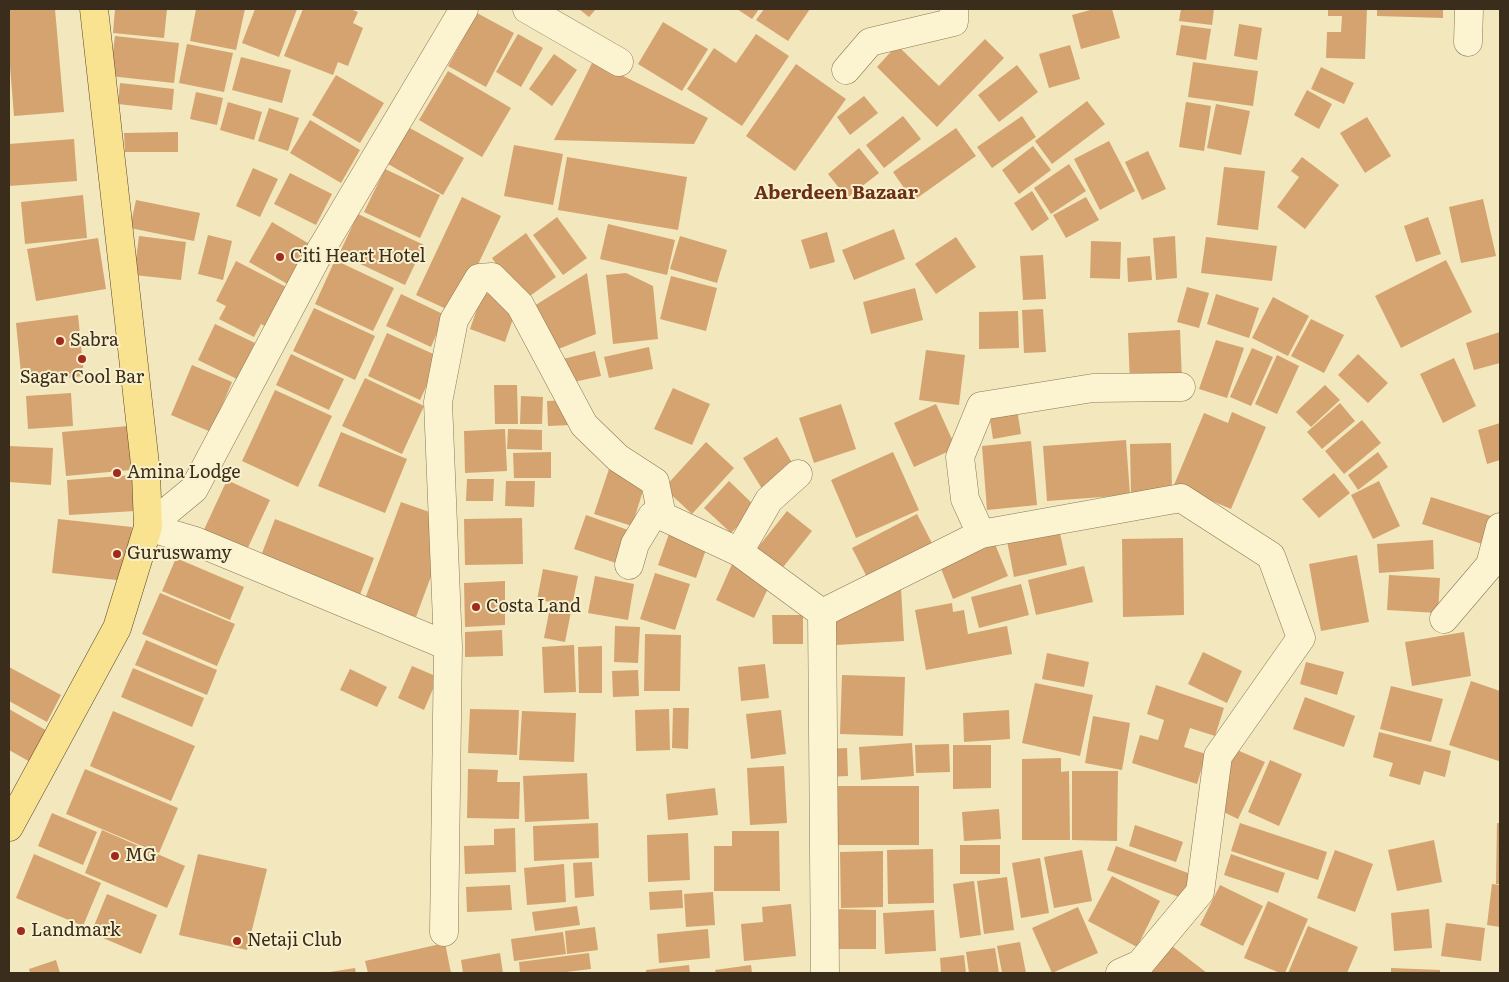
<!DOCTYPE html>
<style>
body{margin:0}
#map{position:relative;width:1509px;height:982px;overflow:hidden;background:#f2e7bd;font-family:Literata,serif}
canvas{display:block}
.frame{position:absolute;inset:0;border:10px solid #3a2d1b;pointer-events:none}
</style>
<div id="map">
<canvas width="1509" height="982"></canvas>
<div class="frame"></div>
</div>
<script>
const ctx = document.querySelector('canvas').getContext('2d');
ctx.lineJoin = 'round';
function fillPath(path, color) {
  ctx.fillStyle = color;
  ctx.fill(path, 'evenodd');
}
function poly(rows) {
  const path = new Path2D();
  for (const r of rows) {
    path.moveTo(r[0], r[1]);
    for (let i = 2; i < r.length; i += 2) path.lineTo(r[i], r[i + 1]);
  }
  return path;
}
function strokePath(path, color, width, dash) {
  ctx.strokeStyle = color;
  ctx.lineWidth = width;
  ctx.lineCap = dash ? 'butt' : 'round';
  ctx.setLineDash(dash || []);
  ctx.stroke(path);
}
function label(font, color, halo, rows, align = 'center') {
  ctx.font = font + ' Literata,serif';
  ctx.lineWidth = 4;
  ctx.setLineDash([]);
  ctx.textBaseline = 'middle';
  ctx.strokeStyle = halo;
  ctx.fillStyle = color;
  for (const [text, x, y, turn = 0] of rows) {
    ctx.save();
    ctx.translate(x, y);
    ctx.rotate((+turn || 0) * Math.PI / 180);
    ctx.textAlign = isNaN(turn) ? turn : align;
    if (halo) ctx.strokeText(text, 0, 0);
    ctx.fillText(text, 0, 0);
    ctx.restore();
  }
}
fillPath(poly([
 [9,9,55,9,64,112,14,116,9,54],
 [115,9,167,9,164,38,113,33],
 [196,9,245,9,236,50,190,41],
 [255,9,297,9,279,57,242,43],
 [303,9,350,9,358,12,353,23,363,28,348,66,338,62,333,75,284,56],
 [579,9,596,9,589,17],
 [737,9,759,9,752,19],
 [764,9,810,9,788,41,756,20],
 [1094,9,1112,9,1120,38,1081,49,1072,15],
 [1181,9,1214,9,1212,25,1179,21],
 [1328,9,1367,9,1365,59,1326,58,1327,32,1341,32,1342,16,1328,16],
 [1377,9,1443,9,1443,18,1377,16],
 [477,13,514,33,486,87,448,66],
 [663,22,708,49,682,91,638,64],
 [1239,24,1262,28,1257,60,1234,56],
 [1181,25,1211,29,1206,60,1176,55],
 [518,34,543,48,521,87,496,72],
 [756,34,789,56,742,126,687,89,714,48,736,63],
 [115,36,179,43,174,83,110,76],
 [985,39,1004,58,937,127,877,67,897,45,939,86],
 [187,44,233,53,224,92,179,83],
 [1070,45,1080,79,1049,88,1039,54],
 [554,54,577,70,552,106,529,89],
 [241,57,291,70,282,103,232,90],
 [593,61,708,118,694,144,554,140],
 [1193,62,1258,71,1253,106,1188,97],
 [796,64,846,99,795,171,746,136],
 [1017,65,1038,92,999,122,978,95],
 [1321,67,1354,83,1344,104,1311,89],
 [448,71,511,108,482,157,419,120],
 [336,75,384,103,360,143,312,115],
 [120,83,174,89,172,110,118,104],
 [1307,90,1332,104,1319,129,1294,115],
 [196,92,223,98,217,125,190,119],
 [864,96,878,113,850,135,837,117],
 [1087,101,1105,124,1052,164,1035,141],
 [228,102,262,112,254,140,220,130],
 [1186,102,1211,106,1204,151,1179,147],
 [1216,104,1250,111,1241,155,1207,148],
 [269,108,299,118,288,151,258,141],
 [903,116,921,139,884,168,866,145],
 [1022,116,1036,137,992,168,977,147],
 [1367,117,1391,156,1365,173,1340,133],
 [310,120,360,150,341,183,290,153],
 [408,127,464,158,443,195,388,164],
 [956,128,976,156,913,201,893,172],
 [178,132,178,152,125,152,124,133],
 [74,139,77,181,9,186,9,144],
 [1109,141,1135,191,1100,210,1074,159],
 [514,145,563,154,553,205,504,196],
 [1033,146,1051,170,1019,194,1002,170],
 [859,148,879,173,847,198,828,174],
 [1148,151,1166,189,1142,200,1125,162],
 [567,157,687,177,678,230,558,210],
 [1302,157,1339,185,1305,229,1277,207,1299,177,1291,171],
 [1069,164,1086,191,1051,214,1034,188],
 [1224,167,1265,171,1258,230,1217,225],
 [253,168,278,179,260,217,236,206],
 [385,169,440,195,420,238,364,212],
 [290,173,332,194,316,225,274,204],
 [1032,191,1049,219,1032,231,1014,203],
 [83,195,87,238,25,244,21,202],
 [462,197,501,216,455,313,416,295],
 [1086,197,1099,220,1066,238,1053,215],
 [1483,199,1496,256,1461,263,1449,207],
 [136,200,200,213,194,241,130,228],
 [358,214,424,245,405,285,339,254],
 [557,217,587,258,563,275,533,235],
 [1428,217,1441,254,1416,262,1404,226],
 [272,222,313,246,291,286,249,262],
 [608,224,675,240,667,275,600,259],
 [894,229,905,259,854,280,842,250],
 [827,232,835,262,810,269,801,240],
 [526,233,556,277,523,301,492,258],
 [208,235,232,241,223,280,198,274],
 [139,236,186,242,181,280,134,275],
 [680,236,727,250,717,283,670,269],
 [1175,236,1177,278,1156,280,1153,238],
 [956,237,976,267,936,294,915,264],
 [1206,237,1277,246,1272,281,1201,273],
 [98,238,106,289,36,301,27,249],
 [1091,241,1121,242,1120,279,1090,278],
 [1043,255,1046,299,1023,300,1020,256],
 [1150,256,1152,280,1128,282,1127,258],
 [335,260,394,288,373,331,315,304],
 [1446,260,1472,312,1401,348,1375,296],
 [236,261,290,289,269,328,261,324,254,337,219,319,226,306,216,301],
 [587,273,596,334,551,352,534,306],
 [626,273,653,286,658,339,613,344,606,275],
 [671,276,717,288,706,331,660,319],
 [1187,287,1209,293,1199,328,1177,322],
 [915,288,923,320,871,334,863,302],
 [483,292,518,304,505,342,470,329],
 [401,294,445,315,431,347,386,326],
 [1216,294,1259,308,1249,338,1207,324],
 [1273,297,1309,316,1288,356,1252,338],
 [314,308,375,336,355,380,293,351],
 [1043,309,1046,352,1024,353,1022,310],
 [1018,311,1019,348,979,349,979,312],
 [78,315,84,376,22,383,16,323],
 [1311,319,1344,335,1324,373,1291,356],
 [215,324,255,343,237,379,198,360],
 [1180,330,1182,381,1130,384,1128,333],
 [1500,332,1500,363,1474,370,1466,343],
 [387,333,440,357,420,400,368,376],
 [1216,340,1244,348,1227,398,1199,389],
 [649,347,653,369,609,378,604,357],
 [1252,348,1273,357,1251,406,1230,397],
 [926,350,965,355,959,405,919,400],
 [595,351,601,376,565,384,559,360],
 [291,354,344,379,329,410,276,385],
 [1358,354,1388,383,1368,403,1338,375],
 [1277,355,1299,366,1277,414,1255,404],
 [1454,358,1476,406,1443,423,1420,374],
 [192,365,232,382,211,432,171,415],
 [365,378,424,406,402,454,342,426],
 [494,385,517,385,518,424,495,424],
 [1325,385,1340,400,1311,427,1296,412],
 [673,388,710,404,692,445,654,429],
 [275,390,332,416,298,487,242,461],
 [71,393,73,426,28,429,26,396],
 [521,396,543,397,542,424,520,424],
 [569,400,570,425,548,426,547,401],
 [1340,403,1355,421,1322,449,1307,432],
 [841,404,856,449,814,463,799,418],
 [936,404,956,448,914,467,894,423],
 [1017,409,1021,434,993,439,989,413],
 [1232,412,1266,427,1231,509,1174,485,1204,413,1228,423],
 [1362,420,1381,443,1344,474,1325,451],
 [1500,423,1500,460,1487,464,1478,430],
 [128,426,131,470,66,476,62,432],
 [505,429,507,471,465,473,464,431],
 [508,429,542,430,542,450,507,449],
 [341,432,407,459,385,513,318,486],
 [777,437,797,471,764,492,743,458],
 [1126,440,1130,495,1047,501,1043,446],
 [1031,441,1037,505,987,510,982,446],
 [706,442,734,468,692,514,664,488],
 [1171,443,1172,493,1131,494,1130,444],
 [9,446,53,448,51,485,9,482],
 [551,452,551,478,514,478,513,453],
 [893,452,919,510,856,538,831,480],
 [1378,452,1388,467,1358,490,1348,475],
 [609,469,646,481,632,526,594,514],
 [1334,473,1350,493,1319,518,1302,499],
 [133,475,135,511,69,515,67,480],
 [467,479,494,479,493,501,466,501],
 [227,480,270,500,245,554,202,534],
 [506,481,535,481,534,507,505,506],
 [729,481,756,507,731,533,704,508],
 [1379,481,1400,526,1373,539,1351,495],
 [1431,497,1494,517,1485,545,1422,524],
 [401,502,435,514,437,560,416,617,365,599],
 [787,511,812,531,780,571,755,551],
 [917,514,933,545,868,579,852,548],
 [586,515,628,530,616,563,574,549],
 [522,518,523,564,465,565,464,519],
 [58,519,132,527,126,581,52,573],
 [275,519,374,558,358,600,259,561],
 [1059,529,1067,565,1014,577,1007,541],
 [670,531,708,544,696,578,658,565],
 [1183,538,1184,615,1123,617,1122,539],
 [1433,540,1434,569,1379,573,1377,544],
 [995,544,1008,576,953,599,940,566],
 [1357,555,1369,622,1321,631,1309,564],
 [176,558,244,587,230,620,162,591],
 [733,562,772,580,754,618,716,600],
 [1084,566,1093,602,1036,615,1028,580],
 [543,569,578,576,565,642,544,638,551,602,537,600],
 [655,573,690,584,675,630,640,619],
 [1389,575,1440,578,1438,613,1387,610],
 [595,576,634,584,628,620,588,613],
 [505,581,505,625,465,627,464,583],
 [1021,584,1029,615,979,628,971,597],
 [901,588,904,641,836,645,834,611],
 [160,593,235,624,217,666,142,634],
 [952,603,953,612,964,610,968,634,1007,626,1012,654,926,670,915,610],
 [772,615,803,615,803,644,773,644],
 [615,626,640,627,638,663,614,662],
 [502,630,503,656,465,657,465,632],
 [1464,632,1471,676,1412,686,1405,642],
 [645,634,681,635,680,691,644,691],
 [146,640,217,670,207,695,135,665],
 [574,645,576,692,544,693,542,647],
 [602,646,602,693,579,693,578,647],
 [1203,652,1242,671,1227,703,1188,684],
 [1047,653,1089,662,1084,687,1042,679],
 [1306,662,1344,672,1337,695,1300,684],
 [765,664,769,698,741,701,738,667],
 [412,666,438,677,424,710,398,698],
 [9,667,61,695,47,722,9,701],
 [133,668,204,698,192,727,121,697],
 [350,669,387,687,377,707,340,690],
 [638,670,639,696,613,697,612,671],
 [842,675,905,677,903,736,840,734],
 [1471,681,1500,691,1500,757,1499,761,1449,745],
 [1035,683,1093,695,1080,756,1022,743],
 [1156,685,1224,708,1215,736,1190,728,1184,747,1206,754,1197,784,1132,763,1140,735,1158,740,1164,720,1147,714],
 [1391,686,1443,699,1431,742,1380,729],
 [1305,697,1355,716,1344,747,1293,729],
 [673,708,689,708,688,749,672,748],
 [9,709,49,732,32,763,9,750],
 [470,709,519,710,517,755,468,753],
 [669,709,670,750,636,751,635,710],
 [781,710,786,754,751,759,746,714],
 [1009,710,1010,739,964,742,963,713],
 [113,711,195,746,171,801,90,766],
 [522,711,576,713,574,762,519,760],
 [1093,716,1130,723,1122,770,1085,763],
 [1379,732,1451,751,1445,777,1424,771,1420,785,1389,776,1393,763,1373,757],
 [912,743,914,776,861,780,859,747],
 [949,744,950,772,916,773,915,745],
 [953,745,991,745,991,788,953,789],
 [847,748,848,776,826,777,825,749],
 [1237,750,1265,762,1238,819,1211,806],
 [1061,758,1061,772,1069,771,1070,840,1022,840,1022,759],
 [1270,760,1302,774,1279,826,1248,812],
 [784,766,787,823,750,825,747,768],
 [85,769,178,808,159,853,66,814],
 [468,769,498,770,497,782,520,782,519,819,467,818],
 [1072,771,1118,771,1117,841,1072,840],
 [587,773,589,819,525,822,523,776],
 [830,786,919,786,919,845,830,845],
 [715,788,718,815,668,820,666,794],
 [999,809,1001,839,964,841,962,812],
 [52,813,97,832,83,865,38,846],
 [598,823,599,858,534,861,533,826],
 [1240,823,1327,852,1318,880,1231,851],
 [1497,823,1500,823,1500,884,1496,884],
 [1135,825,1183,842,1176,862,1129,846],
 [515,828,516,872,465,874,464,846,494,845,494,829],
 [102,830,185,866,167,908,85,873],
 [732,831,779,831,780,891,714,891,714,846,732,846],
 [688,833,690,880,648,882,647,835],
 [1434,840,1442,882,1397,891,1388,850],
 [960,845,1000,845,1000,874,960,874],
 [1116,846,1196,876,1187,900,1107,870],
 [933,849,934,903,888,904,887,850],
 [1082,850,1092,901,1054,908,1044,857],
 [1335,850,1373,864,1355,912,1317,898],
 [883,851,883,907,841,908,840,852],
 [34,854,101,883,83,926,16,898],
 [198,854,267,869,247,950,179,935],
 [1231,854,1285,873,1278,893,1224,875],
 [1040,858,1049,913,1021,918,1012,863],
 [592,862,594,896,575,898,573,863],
 [564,864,566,902,527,905,524,868],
 [1112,876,1160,901,1137,947,1088,921],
 [1007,877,1014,930,984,934,977,881],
 [974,881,981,935,960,938,953,884],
 [1492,884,1500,885,1500,927,1487,925],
 [510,885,512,910,467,912,466,887],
 [1220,885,1263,906,1243,946,1200,925],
 [682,890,683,908,650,910,649,892],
 [713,892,715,925,686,927,684,894],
 [107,894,157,915,141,954,91,933],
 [1268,901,1308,919,1285,973,1280,973,1244,958],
 [791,904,796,956,744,961,741,924,763,922,762,907],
 [577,906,580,925,535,931,532,912],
 [1078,907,1098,953,1052,973,1032,928],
 [835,909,876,910,876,949,835,949],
 [1429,909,1432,948,1394,951,1391,913],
 [934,910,936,951,885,954,883,913],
 [1446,923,1485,928,1481,961,1441,956],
 [1308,926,1358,947,1347,973,1288,973],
 [595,927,598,950,567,954,565,931],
 [708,929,710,958,659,963,657,934],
 [563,932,566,954,514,961,511,939],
 [1020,942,1026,973,1002,973,997,946],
 [445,943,451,973,368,973,365,961],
 [1172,946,1207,973,1150,973],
 [995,948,999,973,969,973,966,952],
 [500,953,503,973,463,973,461,960],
 [589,953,591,969,558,973,520,973,519,962],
 [964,955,966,973,941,973,940,958],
 [56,960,60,973,30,973,29,969],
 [689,965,690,973,646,973,646,970],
 [751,965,752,973,716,973,715,970],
 [355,968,356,973,330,973,330,972],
 [1391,968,1440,970,1440,973,1391,973]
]), '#d5a36f');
const minor = poly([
 [527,9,619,62],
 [1468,42,1469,9],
 [846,70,870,42,954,22,954,9],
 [148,527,194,489,319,253,464,9],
 [148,527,195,541,448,646],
 [981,534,965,499,960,457,981,406,1093,388,1181,387],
 [739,552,769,500,798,474],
 [629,565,635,544,652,516,662,516],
 [1444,619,1490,565,1500,527],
 [444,932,448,646,438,402,454,320,479,278,492,277,520,305,584,425,618,458,655,482,662,516,739,552,822,613],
 [825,973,822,613,981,534,1181,498,1271,556,1301,638,1218,756,1200,892,1140,964,1120,973]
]);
const major = poly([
 [9,827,117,628,148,527,146,473,94,9]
]);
strokePath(minor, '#8c7754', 29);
strokePath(major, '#594429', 29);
strokePath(minor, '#fcf3d1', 28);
strokePath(major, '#fae390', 28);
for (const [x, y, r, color] of [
 [280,257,5,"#a2291e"],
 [60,341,5,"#a2291e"],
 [82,359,5,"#a2291e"],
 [117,473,5,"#a2291e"],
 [117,554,5,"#a2291e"],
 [476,607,5,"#a2291e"],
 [115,856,5,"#a2291e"],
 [21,931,5,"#a2291e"],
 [237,941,5,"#a2291e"]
]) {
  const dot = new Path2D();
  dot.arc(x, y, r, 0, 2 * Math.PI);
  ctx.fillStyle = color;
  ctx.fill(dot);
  strokePath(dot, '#f9f0ce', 2);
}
label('18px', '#3a2d1b', '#f9f0ce', [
 ["Citi Heart Hotel",290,257],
 ["Sabra",70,341],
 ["Sagar Cool Bar",82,378,"center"],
 ["Amina Lodge",127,473],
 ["Guruswamy",127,554],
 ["Costa Land",486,607],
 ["MG",125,856],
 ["Landmark",31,931],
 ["Netaji Club",247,941]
], 'left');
label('bold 19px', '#6b2f15', '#f9f0ce', [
 ["Aberdeen Bazaar",836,193]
]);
</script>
